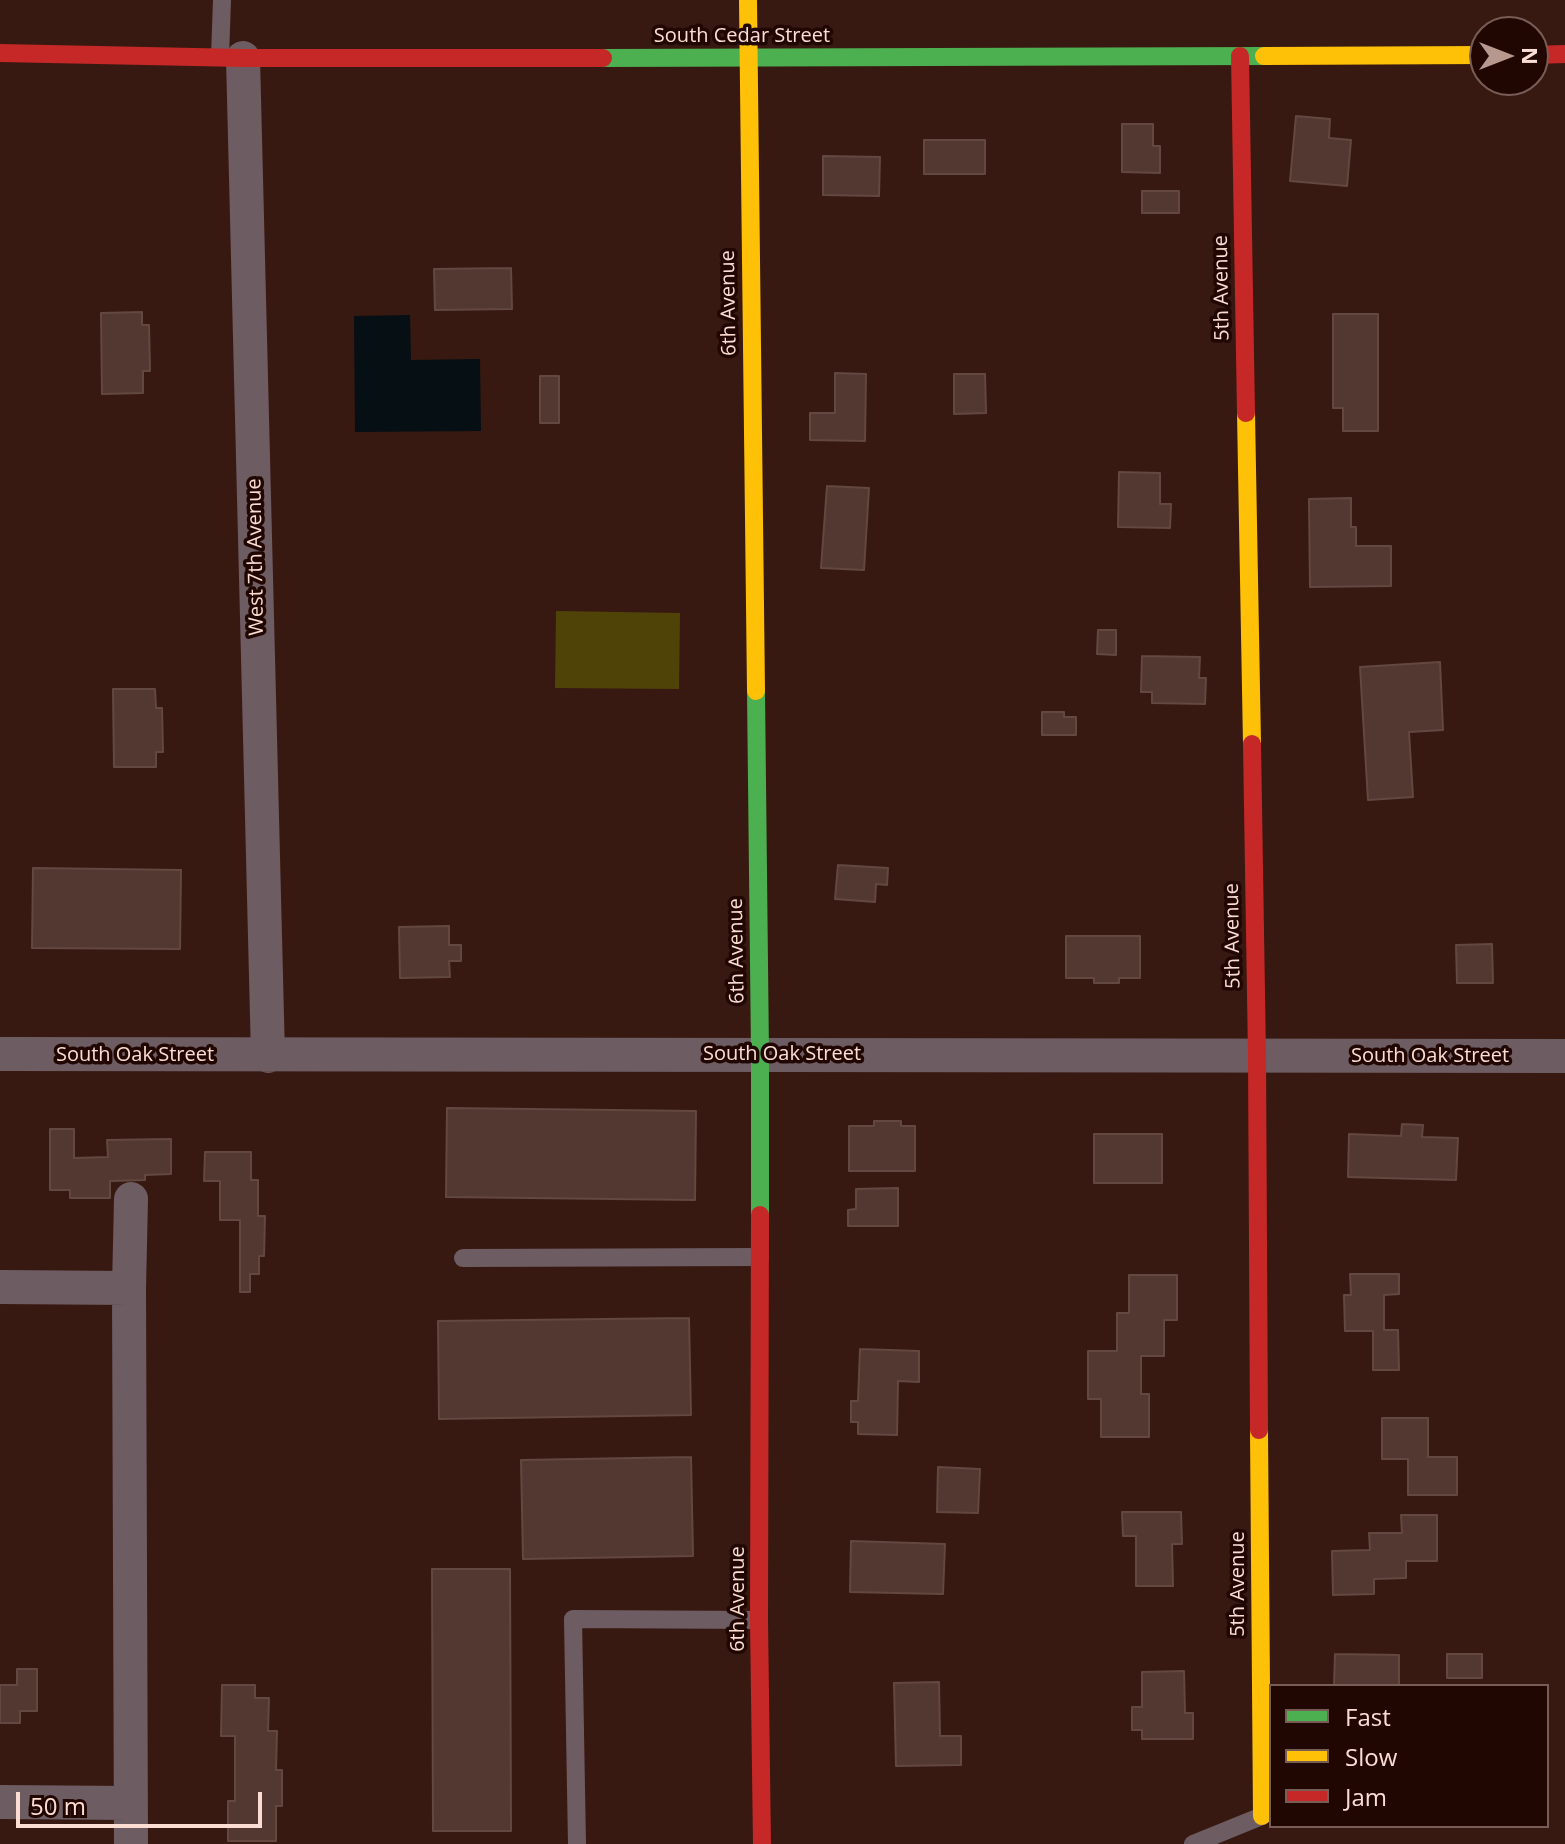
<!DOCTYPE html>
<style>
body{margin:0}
#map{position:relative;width:1565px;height:1844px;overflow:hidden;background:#381911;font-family:"Open Sans",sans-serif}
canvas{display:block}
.legend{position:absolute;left:1269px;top:1684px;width:280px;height:144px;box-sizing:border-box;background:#200702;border:2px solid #785d56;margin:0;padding:10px 14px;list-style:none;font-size:24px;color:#fbddd3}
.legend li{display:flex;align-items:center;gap:16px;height:40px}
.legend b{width:40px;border:2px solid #785d56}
.north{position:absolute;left:1469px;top:16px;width:80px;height:80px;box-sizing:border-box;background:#200702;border:2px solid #785d56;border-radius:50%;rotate:90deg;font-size:22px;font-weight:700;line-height:32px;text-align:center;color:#fbddd3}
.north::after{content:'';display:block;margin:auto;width:28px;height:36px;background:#b7988f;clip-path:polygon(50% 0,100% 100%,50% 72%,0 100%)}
.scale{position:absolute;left:16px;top:1792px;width:246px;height:36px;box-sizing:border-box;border:4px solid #fbddd3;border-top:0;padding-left:10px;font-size:24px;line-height:28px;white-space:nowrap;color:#fbddd3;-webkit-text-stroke:6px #200702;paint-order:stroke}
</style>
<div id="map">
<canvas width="1565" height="1844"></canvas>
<ul class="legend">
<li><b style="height:10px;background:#4caf50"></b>Fast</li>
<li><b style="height:10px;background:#ffc107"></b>Slow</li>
<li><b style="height:10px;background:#c62828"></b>Jam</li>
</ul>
<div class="north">N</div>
<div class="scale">50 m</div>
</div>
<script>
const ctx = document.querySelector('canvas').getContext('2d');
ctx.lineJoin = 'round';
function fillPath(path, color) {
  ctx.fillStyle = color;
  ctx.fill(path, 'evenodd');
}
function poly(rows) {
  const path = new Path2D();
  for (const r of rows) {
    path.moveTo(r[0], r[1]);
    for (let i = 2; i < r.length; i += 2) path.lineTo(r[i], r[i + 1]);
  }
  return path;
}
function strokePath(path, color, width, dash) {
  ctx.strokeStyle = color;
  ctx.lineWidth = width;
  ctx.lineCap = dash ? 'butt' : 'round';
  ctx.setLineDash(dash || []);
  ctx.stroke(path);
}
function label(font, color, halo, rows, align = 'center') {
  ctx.font = font + ' "Open Sans",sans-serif';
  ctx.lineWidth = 7;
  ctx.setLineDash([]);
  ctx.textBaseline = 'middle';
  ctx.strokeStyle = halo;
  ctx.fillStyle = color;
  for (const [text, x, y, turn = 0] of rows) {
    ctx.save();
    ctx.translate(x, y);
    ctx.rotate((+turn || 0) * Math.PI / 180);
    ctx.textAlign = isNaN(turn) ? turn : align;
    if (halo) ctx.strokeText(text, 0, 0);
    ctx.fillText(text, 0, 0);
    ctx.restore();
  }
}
fillPath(poly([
 [556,611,680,613,679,689,555,688]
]), '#4f4308');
fillPath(poly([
 [410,315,411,360,480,359,481,431,355,432,354,316]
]), '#050f14');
const building = poly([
 [1296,116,1330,119,1329,138,1351,140,1347,186,1290,181,1296,116],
 [1122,124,1153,124,1153,146,1160,146,1160,173,1122,172,1122,124],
 [924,140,985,140,985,174,924,174,924,140],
 [823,156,880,157,879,196,823,195,823,156],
 [1142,191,1179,191,1179,213,1142,213,1142,191],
 [511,268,512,309,435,310,434,269,511,268],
 [142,312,142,325,149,325,150,371,143,371,143,393,102,394,101,313,142,312],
 [1333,314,1378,314,1378,431,1343,431,1343,408,1333,408,1333,314],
 [835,373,866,374,865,441,810,440,810,413,835,413,835,373],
 [954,374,985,374,986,413,954,414,954,374],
 [540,376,559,376,559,423,540,423,540,376],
 [1119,472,1160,473,1160,504,1171,504,1170,528,1118,527,1119,472],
 [827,486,869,488,864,570,821,568,827,486],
 [1351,498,1351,527,1356,527,1356,546,1391,546,1391,586,1310,587,1309,499,1351,498],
 [1098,630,1116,630,1116,655,1097,654,1098,630],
 [1142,656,1200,657,1199,678,1206,678,1205,704,1152,703,1152,692,1141,692,1142,656],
 [1440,662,1443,730,1409,732,1413,797,1368,800,1360,667,1440,662],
 [113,689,155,689,156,708,162,708,163,752,156,752,156,767,114,767,113,689],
 [1042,712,1064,712,1064,717,1076,717,1076,735,1042,735,1042,712],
 [838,865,888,868,887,885,876,884,875,902,835,899,838,865],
 [33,868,181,870,180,949,32,948,33,868],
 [449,926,449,945,461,945,461,961,449,961,450,977,400,978,399,927,449,926],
 [1066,936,1140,936,1140,978,1119,978,1119,983,1094,983,1094,978,1066,978,1066,936],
 [1492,944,1493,983,1457,983,1456,945,1492,944],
 [447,1108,696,1111,695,1200,446,1197,447,1108],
 [874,1121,901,1121,901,1126,915,1126,915,1171,849,1171,849,1126,874,1126,874,1121],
 [1402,1124,1423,1125,1422,1137,1458,1138,1456,1180,1348,1177,1349,1134,1401,1136,1402,1124],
 [50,1129,74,1129,74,1158,108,1157,107,1140,171,1139,171,1174,145,1175,145,1180,110,1181,110,1198,70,1198,70,1190,50,1190,50,1129],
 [1094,1134,1162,1134,1162,1183,1094,1183,1094,1134],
 [205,1152,251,1152,251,1180,258,1180,258,1216,265,1216,264,1256,259,1256,259,1274,250,1274,250,1292,240,1292,240,1220,220,1220,220,1181,204,1181,205,1152],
 [898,1188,898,1226,848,1226,848,1210,856,1209,856,1189,898,1188],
 [1350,1274,1399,1274,1399,1294,1384,1295,1384,1330,1398,1330,1399,1370,1373,1370,1373,1331,1345,1331,1344,1295,1351,1295,1350,1274],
 [1129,1275,1177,1275,1177,1320,1164,1320,1164,1356,1141,1356,1141,1394,1149,1394,1149,1437,1101,1437,1101,1399,1088,1399,1088,1351,1117,1351,1117,1313,1129,1313,1129,1275],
 [689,1318,691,1415,439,1419,438,1321,689,1318],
 [860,1349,919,1351,919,1382,898,1381,897,1435,858,1434,858,1422,851,1422,851,1401,858,1401,860,1349],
 [1382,1418,1428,1418,1428,1457,1457,1457,1457,1495,1408,1495,1408,1459,1382,1459,1382,1418],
 [691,1457,693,1556,523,1559,521,1460,691,1457],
 [938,1467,980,1469,978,1513,937,1512,938,1467],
 [1122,1512,1181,1512,1182,1544,1172,1544,1173,1586,1136,1586,1136,1536,1123,1536,1122,1512],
 [1401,1515,1437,1515,1437,1561,1406,1561,1406,1578,1374,1579,1374,1594,1333,1595,1332,1551,1370,1550,1369,1533,1402,1533,1401,1515],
 [851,1541,945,1544,943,1594,850,1592,851,1541],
 [432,1569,510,1569,511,1831,433,1831,432,1569],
 [1335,1654,1399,1655,1399,1686,1334,1686,1335,1654],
 [1447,1654,1482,1654,1482,1678,1447,1678,1447,1654],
 [17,1669,37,1669,37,1711,20,1711,20,1723,0,1723,0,1685,17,1685,17,1669],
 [1184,1671,1185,1713,1193,1713,1193,1739,1142,1739,1142,1730,1132,1730,1132,1707,1142,1707,1142,1672,1184,1671],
 [939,1682,940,1736,961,1736,961,1765,896,1766,894,1683,939,1682],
 [222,1685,255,1685,255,1698,269,1698,268,1731,277,1731,276,1770,282,1770,282,1806,276,1806,276,1841,228,1841,228,1801,235,1801,235,1736,221,1736,222,1685]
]);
fillPath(building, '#523831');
strokePath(building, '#624841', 2);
strokePath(poly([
 [220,57,222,0],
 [463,1258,760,1257],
 [577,1844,573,1619,759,1620],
 [1193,1844,1262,1816]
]), '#6e5c63', 18);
strokePath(poly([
 [243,58,268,1056],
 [0,1054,1565,1056],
 [0,1287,129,1288],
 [0,1802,130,1803],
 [131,1844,129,1288,131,1199]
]), '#6e5c63', 34);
strokePath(poly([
 [603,58,1264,56],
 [756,691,760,1054,760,1215]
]), '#4caf50', 18);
strokePath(poly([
 [748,0,756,691],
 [1264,56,1485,55],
 [1246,413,1252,744],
 [1259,1430,1262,1816]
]), '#ffc107', 18);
strokePath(poly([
 [0,53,243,58,603,58],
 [1533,55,1565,54],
 [1240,56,1246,413],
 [1252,744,1257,1056,1259,1430],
 [760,1215,759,1620,762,1844]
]), '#c62828', 18);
label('20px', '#fbddd3', '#200702', [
 ["South Cedar Street",742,36],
 ["5th Avenue",1222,288,-91],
 ["6th Avenue",729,303,-91],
 ["West 7th Avenue",256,557,-91],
 ["5th Avenue",1233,936,-91],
 ["6th Avenue",737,951,-91],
 ["South Oak Street",782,1054],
 ["South Oak Street",135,1055],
 ["South Oak Street",1430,1056],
 ["5th Avenue",1238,1584,-90],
 ["6th Avenue",738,1599,-90]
]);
</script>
